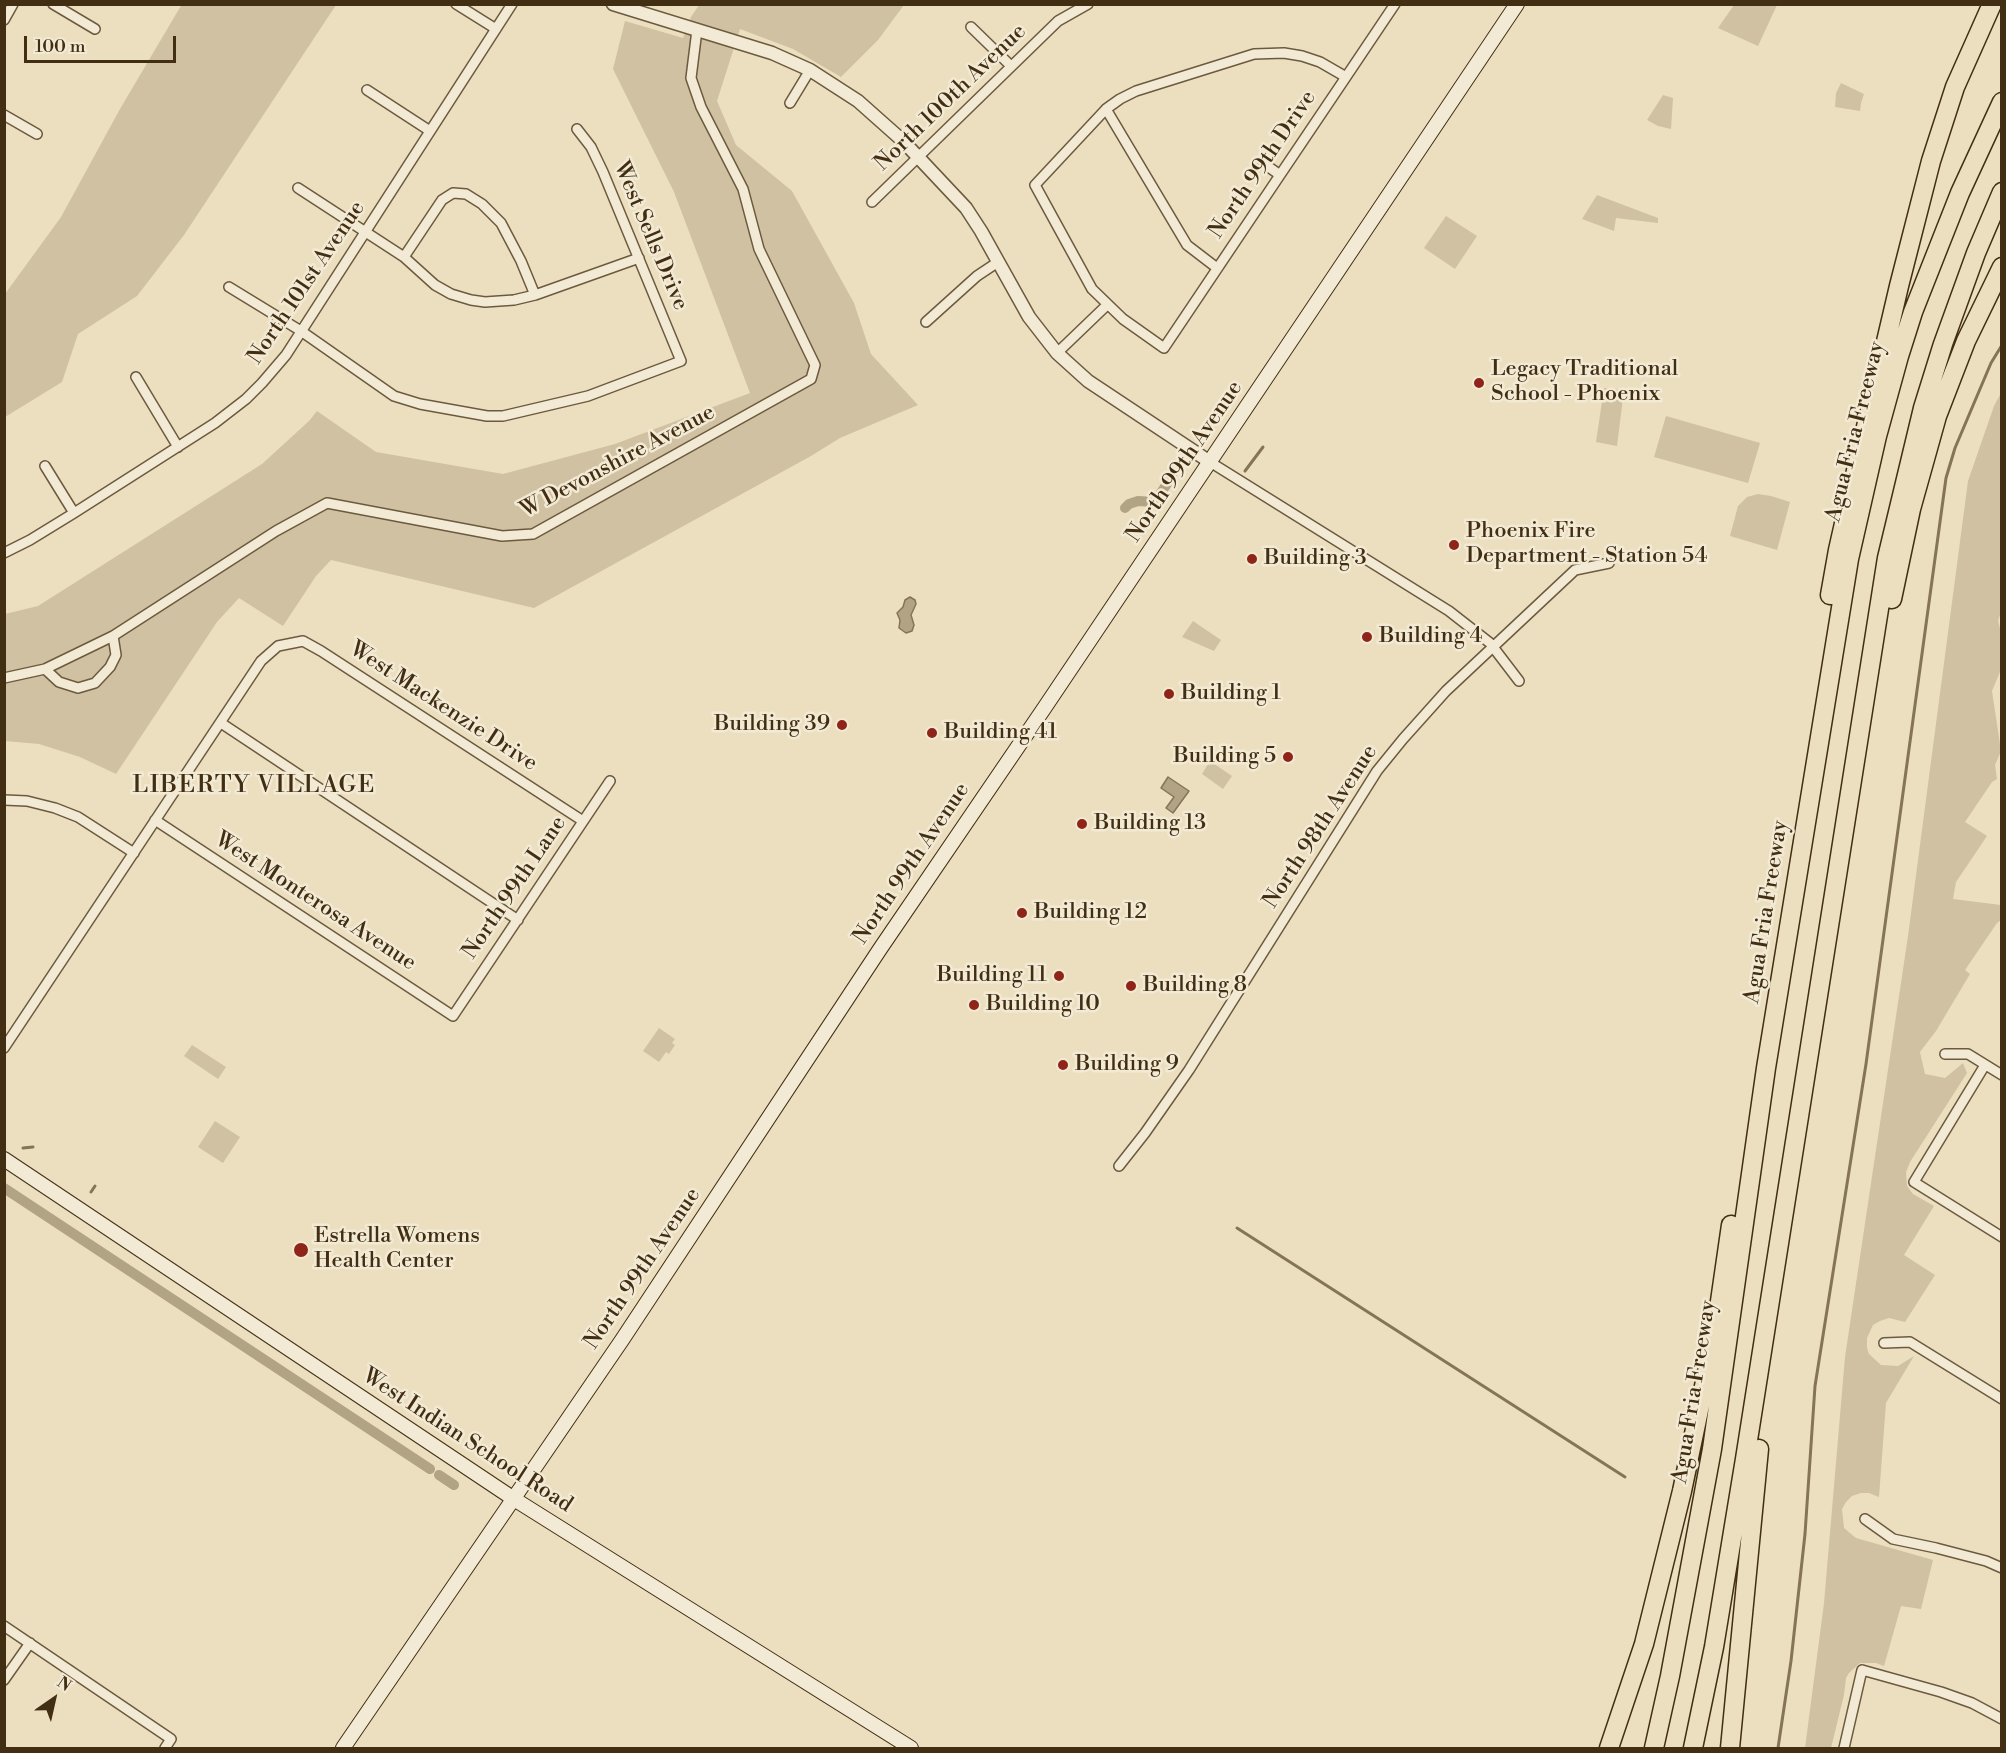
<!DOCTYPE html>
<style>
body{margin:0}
#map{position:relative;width:2006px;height:1753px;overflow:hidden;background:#ecdfbf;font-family:"Libre Bodoni",serif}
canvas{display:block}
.frame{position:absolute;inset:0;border:6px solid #412e13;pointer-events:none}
.north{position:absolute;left:24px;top:1669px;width:60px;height:60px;-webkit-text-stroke:4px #f3ead5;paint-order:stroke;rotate:34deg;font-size:16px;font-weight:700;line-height:24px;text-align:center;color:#412e13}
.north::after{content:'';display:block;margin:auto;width:21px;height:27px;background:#412e13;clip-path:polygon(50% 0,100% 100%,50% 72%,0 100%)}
.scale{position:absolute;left:24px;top:36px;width:152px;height:27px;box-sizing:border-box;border:3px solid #412e13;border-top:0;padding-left:8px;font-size:18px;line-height:21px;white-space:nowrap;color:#412e13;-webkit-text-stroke:4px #f3ead5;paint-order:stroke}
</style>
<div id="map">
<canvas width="2006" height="1753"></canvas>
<div class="frame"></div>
<div class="north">N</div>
<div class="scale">100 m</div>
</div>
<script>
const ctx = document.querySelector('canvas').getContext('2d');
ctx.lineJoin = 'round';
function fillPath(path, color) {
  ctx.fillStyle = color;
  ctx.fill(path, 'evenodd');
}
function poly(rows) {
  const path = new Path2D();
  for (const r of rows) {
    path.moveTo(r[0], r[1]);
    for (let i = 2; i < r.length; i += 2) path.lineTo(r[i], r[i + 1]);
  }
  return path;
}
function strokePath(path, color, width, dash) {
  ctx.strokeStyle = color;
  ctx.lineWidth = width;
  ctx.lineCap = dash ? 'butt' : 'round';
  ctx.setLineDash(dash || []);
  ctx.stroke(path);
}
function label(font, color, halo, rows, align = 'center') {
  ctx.font = font + ' "Libre Bodoni",serif';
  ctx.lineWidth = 5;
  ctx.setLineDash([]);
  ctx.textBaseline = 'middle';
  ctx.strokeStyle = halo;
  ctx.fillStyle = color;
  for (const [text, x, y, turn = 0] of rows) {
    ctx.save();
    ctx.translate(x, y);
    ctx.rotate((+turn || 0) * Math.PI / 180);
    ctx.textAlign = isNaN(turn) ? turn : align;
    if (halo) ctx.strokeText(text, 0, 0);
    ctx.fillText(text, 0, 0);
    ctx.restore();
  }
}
fillPath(poly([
 [182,4,336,5,184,235,137,296,78,334,62,382,5,417,5,294,61,217,120,109],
 [699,5,904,5,878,40,841,77,793,49,740,29,717,101,736,145,792,191,854,303,871,354,918,405,840,438,811,456,534,608,331,560,316,576,283,626,239,598,217,622,116,774,80,757,39,744,5,741,5,614,38,606,262,464,309,421,317,411,376,452,503,474,615,444,750,393,674,192,613,69,625,21,683,38,691,17],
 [1734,5,1777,5,1758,46,1718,28],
 [1841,83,1864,94,1861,103,1860,111,1835,107,1836,93],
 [1663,95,1673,98,1671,129,1658,126,1647,120],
 [1597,195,1658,218,1658,223,1616,218,1614,231,1582,219],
 [1446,216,1477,236,1455,269,1424,248],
 [1604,388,1624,390,1617,446,1596,442],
 [2001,393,2002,609,1998,621,2001,632,2002,667,1992,691,2001,751,1995,765,1997,779,1992,782,1965,822,1987,836,1956,882,1953,899,2001,905,2001,920,1997,923,1965,970,1970,974,1936,1031,1920,1052,1925,1074,1945,1078,1963,1063,1967,1073,1910,1162,1906,1172,1907,1186,1913,1194,1934,1206,1904,1255,1935,1275,1905,1322,1889,1318,1880,1321,1873,1325,1867,1338,1867,1348,1869,1354,1881,1365,1898,1366,1914,1356,1886,1403,1879,1497,1869,1493,1861,1493,1852,1496,1846,1502,1842,1509,1844,1528,1856,1538,1933,1560,1921,1609,1901,1606,1884,1666,1876,1663,1860,1663,1849,1673,1846,1678,1844,1695,1831,1748,1805,1748,1824,1603,1845,1357,1908,936,1968,481,1994,406],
 [1666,416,1760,443,1748,483,1654,457],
 [1758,494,1771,496,1790,502,1777,550,1730,536,1738,506,1747,497],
 [1193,621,1221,640,1214,651,1182,637],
 [1210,761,1232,776,1223,789,1202,774],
 [659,1028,675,1039,672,1043,675,1045,669,1054,666,1052,659,1062,643,1051],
 [192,1045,226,1067,218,1079,184,1056],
 [215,1121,240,1137,223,1163,198,1147]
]), '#cfc1a2');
const water = poly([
 [910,597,915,600,916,604,911,615,914,625,912,631,906,633,899,628,900,620,897,613,903,607,905,600,910,597],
 [1168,777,1189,791,1173,813,1166,808,1174,797,1161,788,1168,777]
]);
fillPath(water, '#b2a385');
strokePath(water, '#857457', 1.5);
strokePath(poly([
 [1245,471,1263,447],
 [23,1148,33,1147],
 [91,1192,95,1186],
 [1237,1228,1625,1477],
 [1778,1748,1791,1661,1805,1534,1815,1386,1866,1064,1946,478,1955,448,1991,363,2002,345]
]), '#857457', 3);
strokePath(poly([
 [1125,508,1129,504,1138,501,1155,502,1172,476],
 [4,1188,430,1469],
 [439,1475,454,1485]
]), '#b2a385', 10);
const minor = poly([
 [53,4,95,29],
 [456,4,496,29],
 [4,20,13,4],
 [971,27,1011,66],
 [1346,77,1320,62,1302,56,1284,53,1254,54,1136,91,1120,99,1106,109,1035,185,1092,289,1123,319,1164,348,1280,175,1346,77,1395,4],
 [367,90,430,131],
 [790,103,810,70],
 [1106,109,1187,245,1217,268],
 [4,115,37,134],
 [1263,163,1280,175],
 [298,188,404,257,435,285,451,294,471,300,485,302,514,300,535,295,639,258],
 [872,202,1058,21,1088,4],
 [404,257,442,200,453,193,466,194,482,204,501,223,521,261,535,295],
 [229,287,301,331,394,396,420,404,487,416,503,416,588,396,681,361,603,172,591,147,577,129],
 [926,322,977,276,998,262],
 [1057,353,1107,305],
 [136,377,178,447],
 [1210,462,1449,611,1490,643,1519,681],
 [45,466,74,513],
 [4,553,30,540,74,513,215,423,246,399,262,383,286,355,512,4],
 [45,669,59,682,78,688,95,683,110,667,116,655,113,636],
 [4,678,45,669,113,636,276,531,327,503,502,536,533,534,811,379,815,365,759,249,743,189,701,107,691,78,697,30],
 [221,723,518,920],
 [4,800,27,801,55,808,78,817,134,853],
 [155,820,453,1016,610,781],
 [4,1048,261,661,278,646,303,641,321,651,583,821],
 [1945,1054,1968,1054,2002,1075],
 [1985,1065,1914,1182,2002,1237],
 [1119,1166,1145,1133,1189,1070,1377,771,1403,739,1446,691,1575,570,1609,563],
 [1884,1343,1910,1342,2002,1399],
 [1865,1519,1893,1539,1936,1548,1986,1561,2002,1568],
 [4,1626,171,1739,165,1748],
 [4,1680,30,1643],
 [1844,1748,1862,1670,1941,1692,1972,1703,2002,1719]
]);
const tertiary = poly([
 [613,4,772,53,810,70,858,101,903,141,966,208,981,231,1029,317,1057,353,1088,381,1210,462]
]);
const secondary = poly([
 [4,1159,514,1499,911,1748],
 [343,1748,622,1340,880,949,1045,707,1517,4]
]);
const motorway = poly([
 [1830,595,1838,550,1862,444,1899,286,1931,161,1955,87,1992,4],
 [1892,599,1911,509,1937,416,1966,341,2002,267],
 [1609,1748,1644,1644,1682,1491,1716,1329,1731,1225],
 [1654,1748,1670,1676,1712,1449,1766,1068,1849,559,1877,436,1899,356,1913,312,1960,193,2002,102],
 [1693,1748,1714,1647,1745,1459,1887,558,1923,408,1943,344,1976,253,2002,192],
 [1730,1748,1759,1449]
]);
strokePath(minor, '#6c5a3e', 12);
strokePath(tertiary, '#6c5a3e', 15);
strokePath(secondary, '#412e13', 16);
strokePath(motorway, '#412e13', 21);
strokePath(minor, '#f3ead5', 9);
strokePath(tertiary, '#f3ead5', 12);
strokePath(secondary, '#f3ead5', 14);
strokePath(motorway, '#ecdfbf', 18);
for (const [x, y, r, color] of [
 [1479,383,6,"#8f2418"],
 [1454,545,6,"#8f2418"],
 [1252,559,6,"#8f2418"],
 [1367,637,6,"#8f2418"],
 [1169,694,6,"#8f2418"],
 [842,725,6,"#8f2418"],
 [932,733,6,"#8f2418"],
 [1288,757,6,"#8f2418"],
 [1082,824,6,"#8f2418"],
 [1022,913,6,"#8f2418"],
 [1059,976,6,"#8f2418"],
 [1131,986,6,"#8f2418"],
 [974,1005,6,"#8f2418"],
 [1063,1065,6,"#8f2418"],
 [301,1250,8,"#8f2418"]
]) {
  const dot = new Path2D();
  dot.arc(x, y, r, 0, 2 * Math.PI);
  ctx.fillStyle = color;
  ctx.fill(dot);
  strokePath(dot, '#f3ead5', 2);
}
label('22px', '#412e13', '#f3ead5', [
 ["North 100th Avenue",951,98,-44],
 ["North 99th Drive",1263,165,-56],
 ["West Sells Drive",650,236,67],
 ["North 101st Avenue",307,283,-56],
 ["Agua Fria Freeway",1856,432,-76],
 ["W Devonshire Avenue",618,462,-28],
 ["North 99th Avenue",1185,462,-56],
 ["West Mackenzie Drive",443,707,33],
 ["North 98th Avenue",1321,827,-57],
 ["North 99th Avenue",912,864,-56],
 ["North 99th Lane",515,888,-56],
 ["West Monterosa Avenue",315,902,33],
 ["Agua Fria Freeway",1767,912,-81],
 ["North 99th Avenue",643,1269,-56],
 ["Agua Fria Freeway",1695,1392,-81],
 ["West Indian School Road",467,1441,33]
]);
label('22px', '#412e13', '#f3ead5', [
 ["Legacy Traditional",1491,370],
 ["School - Phoenix",1491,395],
 ["Phoenix Fire",1466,532],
 ["Department - Station 54",1466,557],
 ["Building 3",1264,559],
 ["Building 4",1379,637],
 ["Building 1",1181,694],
 ["Building 39",830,725,"right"],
 ["Building 41",944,733],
 ["Building 5",1276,757,"right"],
 ["Building 13",1094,824],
 ["Building 12",1034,913],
 ["Building 11",1047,976,"right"],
 ["Building 8",1143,986],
 ["Building 10",986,1005],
 ["Building 9",1075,1065],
 ["Estrella Womens",314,1237],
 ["Health Center",314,1262]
], 'left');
ctx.letterSpacing = '1.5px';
label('24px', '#412e13', '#f3ead5', [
 ["LIBERTY VILLAGE",254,786]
]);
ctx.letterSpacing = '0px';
</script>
